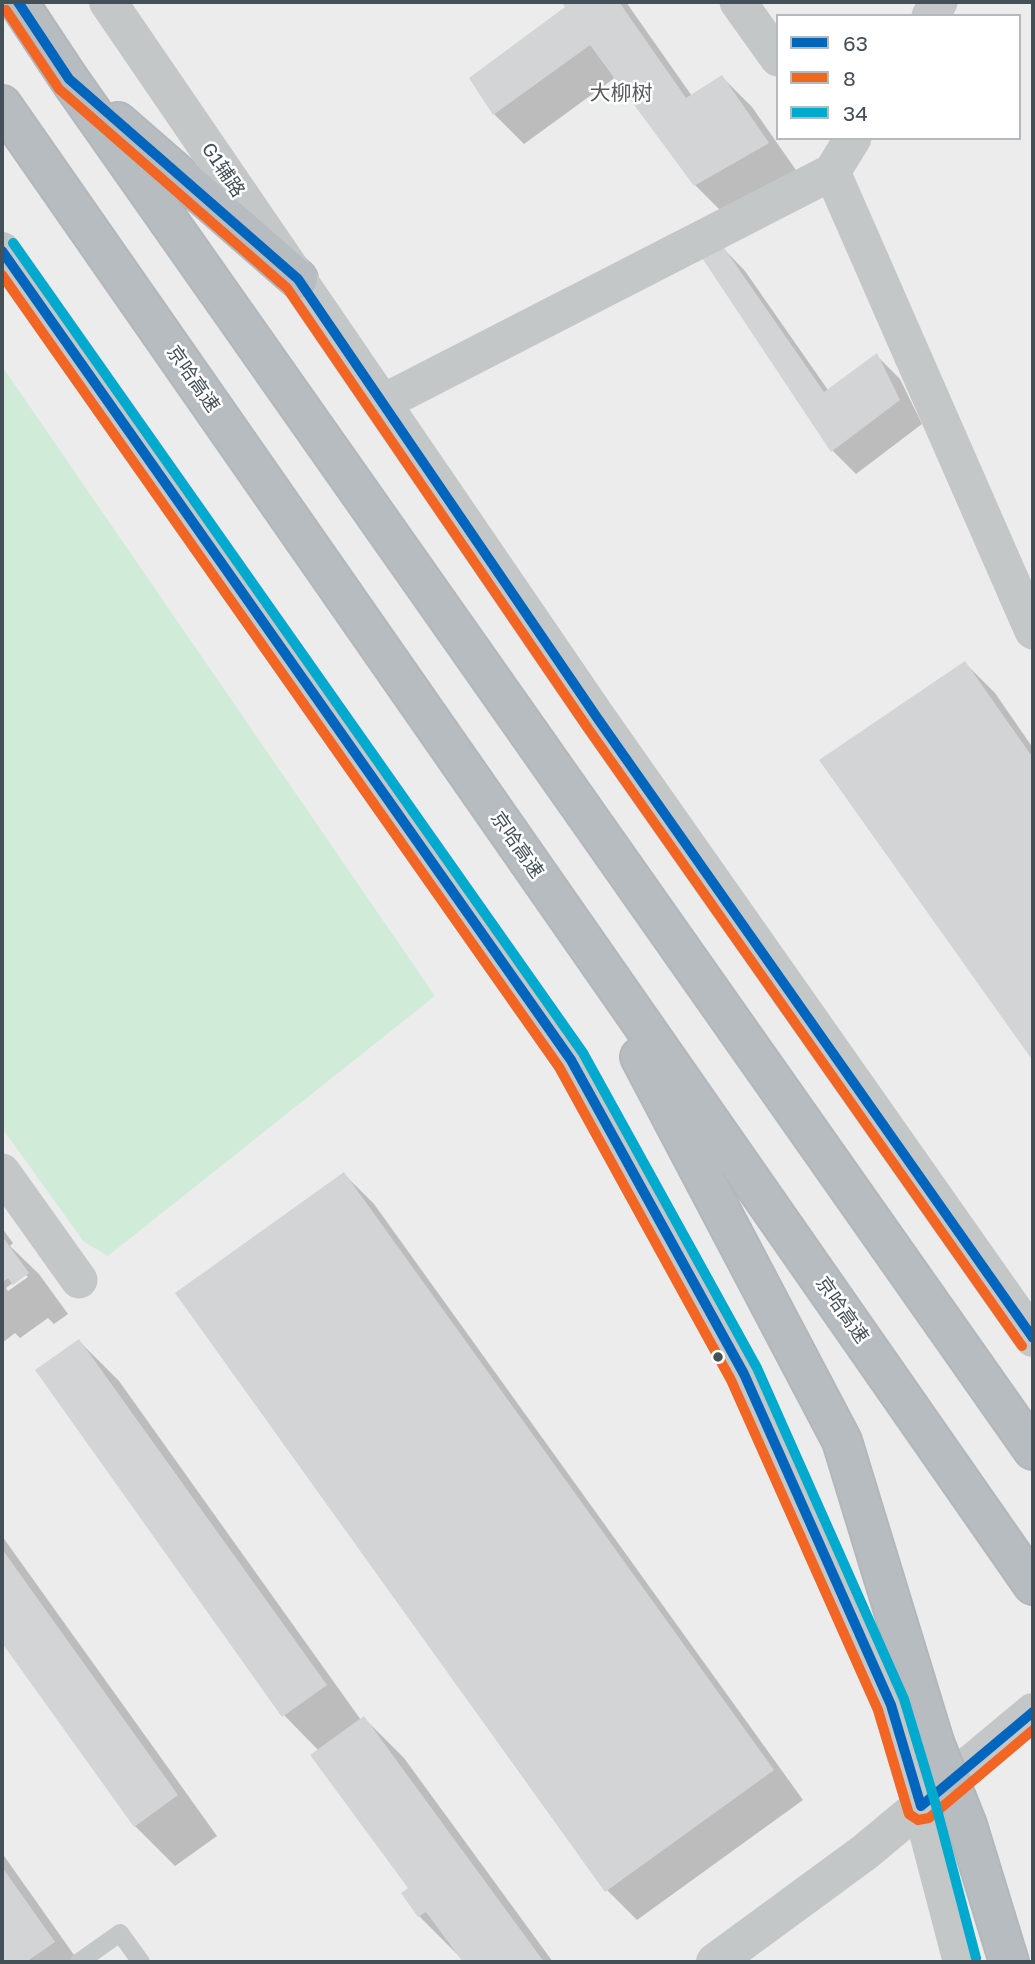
<!DOCTYPE html>
<meta charset="utf-8">
<style>
body{margin:0}
#map{position:relative;width:1035px;height:1964px;overflow:hidden;background:#edecec;font-family:"Golos Text",sans-serif}
canvas{display:block}
.frame{position:absolute;inset:0;border:4px solid #445058;pointer-events:none}
.legend{position:absolute;left:776px;top:14px;width:245px;height:126px;box-sizing:border-box;background:#fff;border:2px solid #b4b9bc;margin:0;padding:9px 12px;list-style:none;font-size:21px;color:#445058}
.legend li{display:flex;align-items:center;gap:14px;height:35px}
.legend b{width:35px;border:2px solid #b4b9bc}
</style>
<div id="map">
<canvas width="1035" height="1964"></canvas>
<div class="frame"></div>
<ul class="legend">
<li><b style="height:9px;background:#0065bd"></b>63</li>
<li><b style="height:9px;background:#f26522"></b>8</li>
<li><b style="height:9px;background:#00a9ce"></b>34</li>
</ul>
</div>
<script>
const ctx = document.querySelector('canvas').getContext('2d');
ctx.lineJoin = 'round';
function fillPath(path, color) {
  ctx.fillStyle = color;
  ctx.fill(path, 'evenodd');
}
function poly(rows) {
  const path = new Path2D();
  for (const r of rows) {
    path.moveTo(r[0], r[1]);
    for (let i = 2; i < r.length; i += 2) path.lineTo(r[i], r[i + 1]);
  }
  return path;
}
function strokePath(path, color, width, dash) {
  ctx.strokeStyle = color;
  ctx.lineWidth = width;
  ctx.lineCap = dash ? 'butt' : 'round';
  ctx.setLineDash(dash || []);
  ctx.stroke(path);
}
function label(font, color, halo, rows, align = 'center') {
  ctx.font = font + ' "Golos Text","Noto Sans SC",sans-serif';
  ctx.lineWidth = 5;
  ctx.setLineDash([]);
  ctx.textBaseline = 'middle';
  ctx.strokeStyle = halo;
  ctx.fillStyle = color;
  for (const [text, x, y, turn = 0] of rows) {
    ctx.save();
    ctx.translate(x, y);
    ctx.rotate((+turn || 0) * Math.PI / 180);
    ctx.textAlign = isNaN(turn) ? turn : align;
    if (halo) ctx.strokeText(text, 0, 0);
    ctx.fillText(text, 0, 0);
    ctx.restore();
  }
}
fillPath(poly([
 [2,366,435,996,108,1256,84,1242,2,1128]
]), '#d0ecd9');
fillPath(poly([
 [563,2,626,2,692,96,722,77,752,107,798,173,725,215,695,185,616,77,524,144,494,114,471,78,567,7],
 [722,247,745,271,828,390,877,356,900,379,922,424,856,474,833,451,704,259],
 [965,663,995,693,1033,748,1033,1058,822,761],
 [344,1174,374,1204,803,1800,637,1920,607,1890],
 [2,1228,13,1243,10,1246,39,1274,68,1314,54,1324,48,1318,20,1338,15,1333,2,1343],
 [25,1274,28,1277,8,1291,6,1288],
 [79,1341,119,1381,361,1720,364,1718,404,1758,553,1962,465,1962,419,1916,410,1888,319,1751,284,1715],
 [2,1536,217,1836,175,1866,135,1826,2,1640],
 [2,1853,79,1962,5,1962,2,1957]
]), '#0003');
fillPath(poly([
 [561,2,619,2,686,98,722,75,769,143,694,186,590,45,493,115,469,78,565,7],
 [722,245,824,392,877,353,900,400,831,452,702,258],
 [965,661,1033,758,1033,1061,819,760],
 [344,1172,774,1770,605,1892,175,1293],
 [2,1236,29,1273,13,1285,8,1278,2,1283],
 [79,1339,327,1685,282,1717,35,1370],
 [2,1549,178,1795,134,1827,2,1643],
 [364,1716,544,1962,463,1962,426,1912,418,1917,401,1893,408,1888,310,1755],
 [2,1867,55,1942,26,1962,2,1961]
]), '#d3d4d5');
const motorway = poly([
 [18,2,69,79,1033,1450],
 [2,105,1033,1585],
 [118,122,298,279],
 [640,1057,842,1441,934,1742],
 [967,1825,1009,1962]
]);
strokePath(motorway, '#b2b7bb', 42);
strokePath(poly([
 [79,1962,120,1933,141,1962]
]), '#c4c7c8', 18);
strokePath(poly([
 [738,2,778,58],
 [930,16,939,2],
 [832,172,1033,631],
 [382,403,832,172,853,138],
 [2,1172,79,1280]
]), '#c4c7c8', 37);
strokePath(poly([
 [108,2,598,719,1033,1338],
 [2,251,571,1060,744,1374,891,1705,921,1806,962,1962],
 [715,1962,865,1852,1033,1712]
]), '#c4c7c8', 38);
strokePath(motorway, '#b7bcc0', 38);
const motorwayBridge = poly([
 [934,1742,967,1825]
]);
strokePath(motorwayBridge, '#b2b7bb', 42, []);
strokePath(motorwayBridge, '#b7bcc0', 38);
strokePath(poly([
 [18,2,69,79,298,279,598,719,1033,1338],
 [2,251,571,1060,744,1374,891,1705,921,1806,1033,1712]
]), '#0065bd', 10);
strokePath(poly([
 [6,10,59,89,287,288,587,727,1022,1346],
 [2,275,559,1067,731,1380,878,1710,909,1814,918,1820,929,1818,1033,1730]
]), '#f26522', 10);
strokePath(poly([
 [13,243,583,1053,757,1368,904,1699,935,1802,976,1958]
]), '#00a9ce', 10);
for (const [x, y, r, color] of [
 [718,1357,6,"#445058"]
]) {
  const dot = new Path2D();
  dot.arc(x, y, r, 0, 2 * Math.PI);
  ctx.fillStyle = color;
  ctx.fill(dot);
  strokePath(dot, '#fff', 2.5);
}
label('19px', '#445058', '#fff', [
 ["G1辅路",223,170,56],
 ["京哈高速",193,379,55],
 ["京哈高速",517,845,55],
 ["京哈高速",842,1310,55]
]);
label('21px', '#585c60', '#fff', [
 ["大柳树",621,93]
]);
</script>
